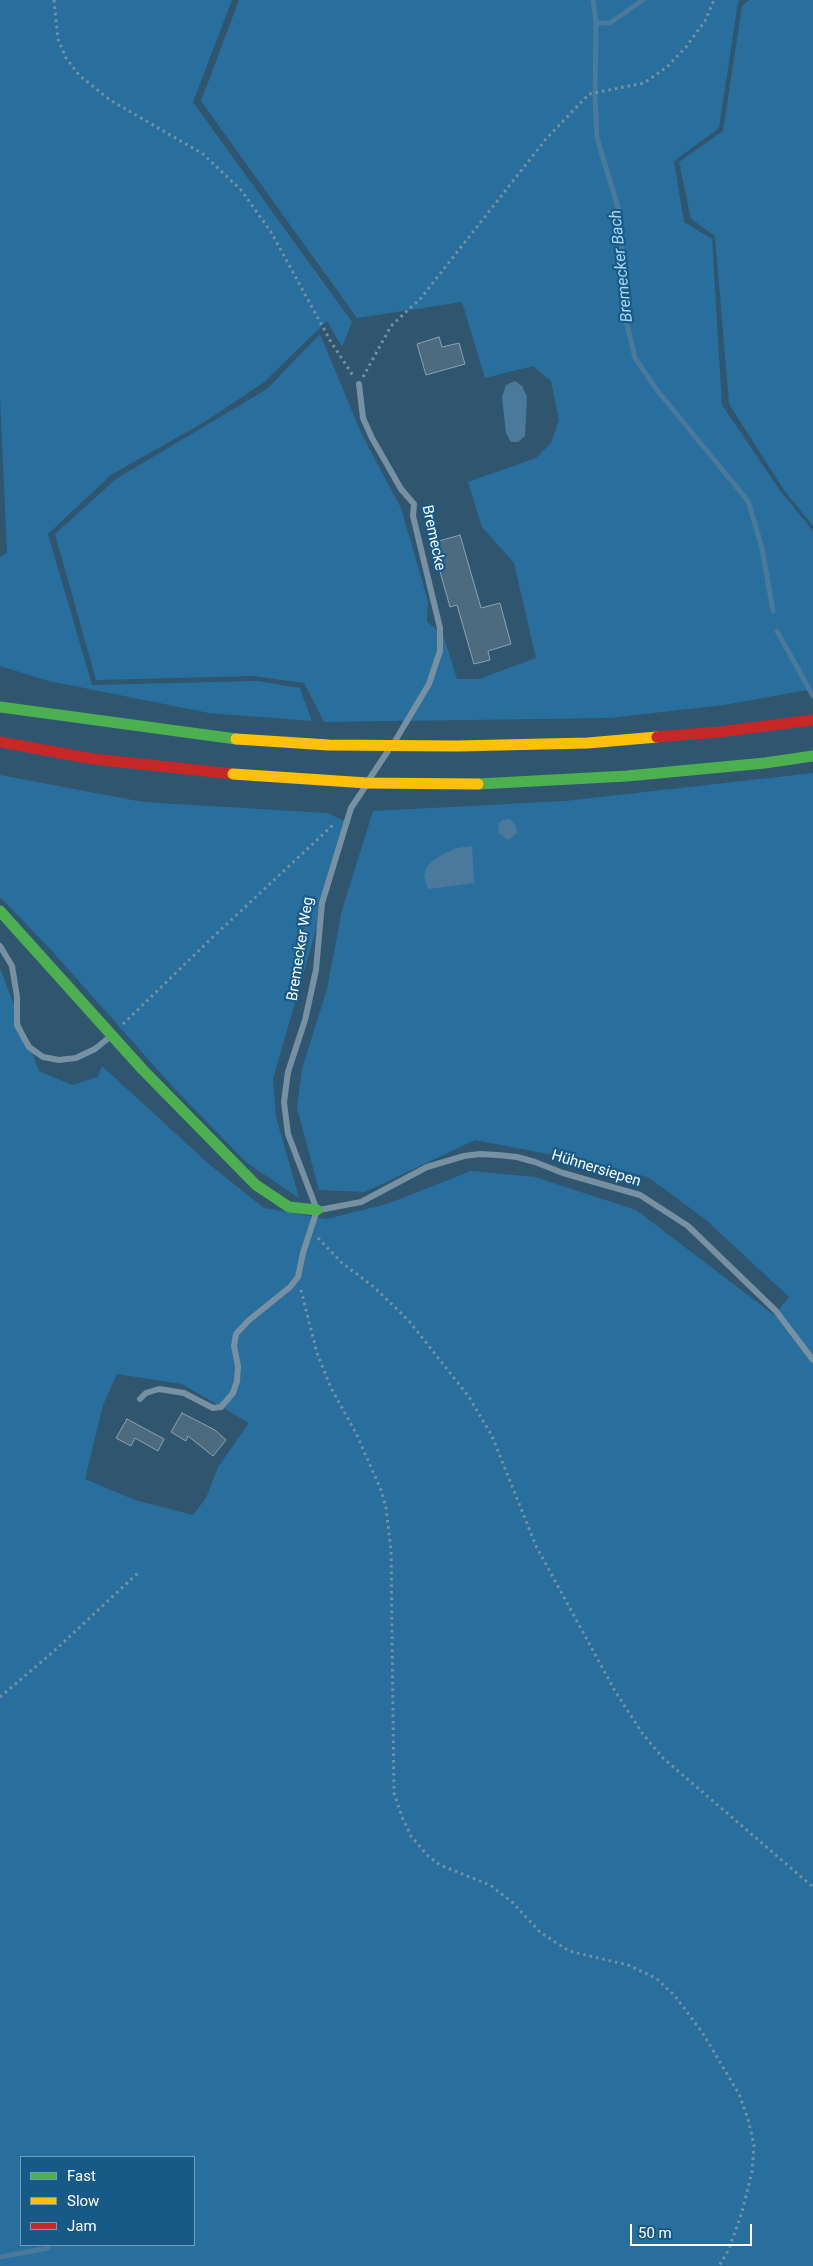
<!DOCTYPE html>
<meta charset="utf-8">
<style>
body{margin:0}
#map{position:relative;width:813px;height:2266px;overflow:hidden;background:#30556e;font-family:Roboto,sans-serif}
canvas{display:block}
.legend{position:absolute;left:20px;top:2156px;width:175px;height:90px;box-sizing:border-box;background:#175a87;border:1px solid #749cb7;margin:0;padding:6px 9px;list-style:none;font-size:15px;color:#fff}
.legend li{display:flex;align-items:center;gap:10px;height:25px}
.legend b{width:25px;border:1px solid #749cb7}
.scale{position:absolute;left:630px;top:2224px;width:122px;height:22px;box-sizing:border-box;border:2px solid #fff;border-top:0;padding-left:6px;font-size:15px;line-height:18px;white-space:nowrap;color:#fff;-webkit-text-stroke:4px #175a87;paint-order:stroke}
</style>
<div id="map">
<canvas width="813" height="2266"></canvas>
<ul class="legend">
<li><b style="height:6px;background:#4caf50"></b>Fast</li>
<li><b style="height:6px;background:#ffc107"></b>Slow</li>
<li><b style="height:6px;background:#c62828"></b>Jam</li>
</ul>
<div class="scale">50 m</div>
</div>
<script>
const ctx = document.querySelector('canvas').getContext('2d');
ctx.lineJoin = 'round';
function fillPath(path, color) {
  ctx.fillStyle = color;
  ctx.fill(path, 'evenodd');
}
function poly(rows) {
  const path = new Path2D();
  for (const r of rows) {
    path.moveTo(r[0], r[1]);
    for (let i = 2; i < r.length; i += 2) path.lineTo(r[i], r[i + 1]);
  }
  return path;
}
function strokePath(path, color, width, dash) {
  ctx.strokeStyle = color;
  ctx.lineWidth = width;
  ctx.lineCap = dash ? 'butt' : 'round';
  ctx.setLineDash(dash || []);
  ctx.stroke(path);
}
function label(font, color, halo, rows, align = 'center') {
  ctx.font = font + ' Roboto,sans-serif';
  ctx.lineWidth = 4.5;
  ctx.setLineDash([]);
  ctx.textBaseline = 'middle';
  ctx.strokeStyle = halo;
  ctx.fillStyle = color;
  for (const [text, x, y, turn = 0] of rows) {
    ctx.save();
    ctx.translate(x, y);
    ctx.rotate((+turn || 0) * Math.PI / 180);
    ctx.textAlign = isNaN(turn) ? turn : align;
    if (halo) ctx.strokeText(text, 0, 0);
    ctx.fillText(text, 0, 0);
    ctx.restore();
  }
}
fillPath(poly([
 [0,0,232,0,193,102,352,322,342,347,327,321,263,383,206,421,111,475,48,534,92,685,257,681,300,688,312,721,209,713,49,681,0,666,0,557,7,553,0,398],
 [239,0,741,0,738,2,719,128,674,161,684,222,712,239,722,405,781,492,813,531,813,689,724,705,609,718,324,722,304,683,254,676,96,680,55,534,116,479,267,389,320,334,362,435,401,508,428,601,427,622,443,634,457,679,479,679,536,658,514,563,482,527,468,482,536,458,551,443,559,420,551,381,533,366,485,378,462,302,357,318,201,101],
 [749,0,813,0,813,526,784,490,729,404,715,236,691,219,679,162,723,131,742,6],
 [813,773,813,2266,0,2266,0,968,39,1071,72,1085,98,1077,102,1066,210,1165,264,1208,326,1219,387,1204,471,1171,535,1177,636,1210,774,1315,789,1297,706,1220,648,1177,569,1158,475,1140,365,1192,319,1190,297,1108,302,1069,327,989,342,910,373,811,565,801],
 [117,1374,182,1384,249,1423,218,1467,206,1498,193,1515,135,1500,85,1479,103,1405],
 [21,2157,194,2157,194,2245,21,2245],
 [0,775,143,802,327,813,347,822,273,1079,276,1117,299,1198,247,1163,172,1086,52,951,0,897]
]), '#286f9e');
fillPath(poly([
 [515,381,522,386,527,397,525,436,518,442,511,442,506,433,502,397,506,385],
 [510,819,516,826,517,833,508,840,499,833,498,825,502,820],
 [472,846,474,883,428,889,424,877,427,866,438,857,456,848]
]), '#4a799b');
strokePath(poly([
 [593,0,596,23,595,97,597,138,620,214,625,316,635,358,657,390,748,501,762,548,773,611],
 [596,23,610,23,643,0],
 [777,631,813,696],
 [0,2257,48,2248]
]), '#4a799b', 5);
const building = poly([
 [439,337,442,347,459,343,465,364,426,375,417,344,439,337],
 [460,535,481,608,500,603,511,644,488,651,490,660,474,664,457,605,450,607,432,543,460,535],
 [182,1413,215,1430,226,1440,213,1456,188,1436,186,1441,171,1432,182,1413],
 [127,1419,164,1439,158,1451,135,1438,131,1446,116,1438,127,1419]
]);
fillPath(building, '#4d6b7e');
strokePath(building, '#8ba2b1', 1);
strokePath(poly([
 [54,0,58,39,66,58,79,75,110,100,203,154,241,190,271,232,331,342,354,377],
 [363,377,391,326,421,298,546,139,589,94,644,83,667,67,686,47,705,21,714,0],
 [123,1024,214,936,334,824],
 [318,1238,342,1263,374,1287,409,1321,469,1397,492,1436,536,1546,615,1691,642,1733,663,1758,813,1887],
 [301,1290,317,1353,331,1388,356,1433,381,1490,386,1508,391,1550,394,1793,402,1817,411,1836,428,1856,440,1865,490,1885,512,1902,540,1932,569,1951,628,1965,656,1978,675,1996,702,2032,739,2094,748,2119,754,2145,752,2172,742,2212,729,2249,719,2266],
 [0,1697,53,1652,140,1571]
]), '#7791a3', 3, [2.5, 4]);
strokePath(poly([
 [359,384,363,418,372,438,401,489,414,504,413,516,440,628,440,651,429,684,395,741],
 [370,778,388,751],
 [0,946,12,966,17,997,17,1025,29,1047,43,1057,59,1060,76,1058,95,1049,111,1036],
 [319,1210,361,1202,427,1167,464,1156,480,1154,498,1155,517,1157,535,1162,563,1173,640,1195,688,1226,776,1311,813,1360],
 [140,1399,146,1393,159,1389,184,1393,213,1408,221,1407,233,1393,237,1381,238,1366,234,1346,236,1334,248,1321,290,1287,298,1277,303,1253,317,1210,288,1134,284,1102,288,1072,305,1020,316,970,322,903,351,808,365,787]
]), '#7791a3', 6);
strokePath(poly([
 [0,707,236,739],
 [0,911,143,1070,256,1185,289,1207,317,1210]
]), '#4caf50', 11);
strokePath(poly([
 [0,742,93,759,233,774]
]), '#c62828', 11);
strokePath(poly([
 [478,784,627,776,765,763,813,756]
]), '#4caf50', 11);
strokePath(poly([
 [236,739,329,745,457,746,588,743,657,737],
 [233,774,367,783,478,784]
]), '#ffc107', 11);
strokePath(poly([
 [657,737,719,732,813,720]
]), '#c62828', 11);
label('15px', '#fff', '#175a87', [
 ["Bremecke",433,538,78],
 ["Bremecker Weg",301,949,-81],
 ["Hühnersiepen",596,1169,17]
]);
label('italic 16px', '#aad8f5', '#175a87', [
 ["Bremecker Bach",622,266,-96]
]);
</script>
